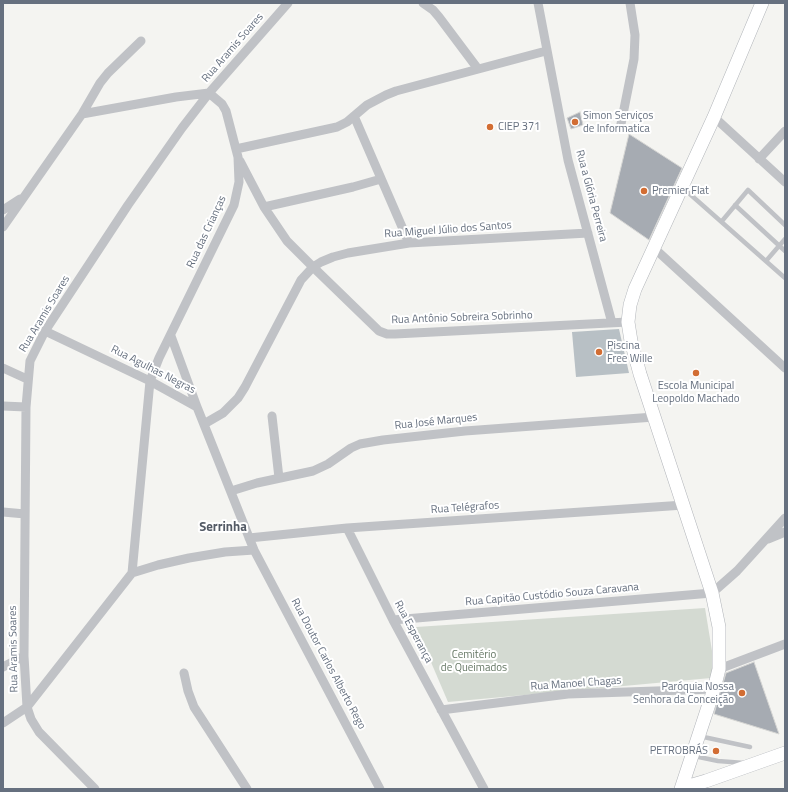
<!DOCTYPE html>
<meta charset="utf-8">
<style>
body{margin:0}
#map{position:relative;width:788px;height:792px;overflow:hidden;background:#f4f4f1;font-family:"Titillium Web",sans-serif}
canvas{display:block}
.frame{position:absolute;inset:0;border:4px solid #66707f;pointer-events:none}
</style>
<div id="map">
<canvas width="788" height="792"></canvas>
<div class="frame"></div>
</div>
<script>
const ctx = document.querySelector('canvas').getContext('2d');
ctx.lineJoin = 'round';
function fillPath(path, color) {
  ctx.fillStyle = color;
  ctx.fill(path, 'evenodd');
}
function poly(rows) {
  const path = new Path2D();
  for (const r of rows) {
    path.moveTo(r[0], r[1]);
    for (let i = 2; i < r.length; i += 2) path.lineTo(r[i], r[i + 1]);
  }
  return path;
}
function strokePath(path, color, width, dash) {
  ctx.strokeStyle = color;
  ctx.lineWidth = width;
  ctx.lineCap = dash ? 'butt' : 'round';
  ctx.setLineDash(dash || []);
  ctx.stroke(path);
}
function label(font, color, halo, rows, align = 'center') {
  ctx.font = font + ' "Titillium Web",sans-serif';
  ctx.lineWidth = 4;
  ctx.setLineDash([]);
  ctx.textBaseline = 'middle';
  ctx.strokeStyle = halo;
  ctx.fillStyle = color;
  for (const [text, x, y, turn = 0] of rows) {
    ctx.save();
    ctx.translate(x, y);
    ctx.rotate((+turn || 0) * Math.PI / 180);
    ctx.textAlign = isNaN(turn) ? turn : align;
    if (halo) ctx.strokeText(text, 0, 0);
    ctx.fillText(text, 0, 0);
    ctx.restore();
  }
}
fillPath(poly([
 [705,608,714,663,711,678,448,702,416,627]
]), '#d4dad2');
fillPath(poly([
 [619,329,629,373,576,377,572,332]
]), '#b8c0c5');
const building = poly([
 [580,112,583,125,571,129,567,118,580,112],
 [629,134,682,168,649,240,610,213,629,134],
 [754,662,779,734,714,714,726,673,754,662]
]);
fillPath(building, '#a6abb2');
strokePath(building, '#d5d5d3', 1);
const secondary = poly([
 [682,788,706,781,785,753],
 [681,789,714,689,719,669,719,627,712,593,640,374,631,341,628,322,630,305,635,289,714,117,762,3]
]);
strokePath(secondary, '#b2b5ba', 14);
strokePath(poly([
 [683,188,785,278],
 [735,205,785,251],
 [722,221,748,190,785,225],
 [766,261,785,239],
 [699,736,750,747],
 [694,756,718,761,744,763]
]), '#c0c2c6', 4.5);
strokePath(poly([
 [423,3,433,10,439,17,478,69],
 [538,3,568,160,612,323],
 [82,114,176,97,209,93,222,104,226,111,238,157,239,182,234,205,159,358,150,381,132,573],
 [354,116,409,243],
 [714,117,785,182],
 [620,129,634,59,635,35,630,3],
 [236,149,337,127,347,122,367,105,386,95,396,91,546,51],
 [759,159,785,131],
 [240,161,264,207,287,241,313,267,379,331,387,334,395,334,628,322],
 [264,207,353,187,381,179],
 [3,210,20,199],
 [3,227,82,114,100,83,108,73,141,41],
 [654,248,785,368],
 [45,331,150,381,197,407,254,550,380,789],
 [171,336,197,407],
 [3,368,27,379],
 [3,406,26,407],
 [272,416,279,478],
 [204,424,223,413,238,398,245,387,301,280,313,267,321,262,333,257,348,253,409,243,588,233],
 [231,491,257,483,313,471,328,464,351,448,360,444,383,440,465,431,654,417],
 [3,512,25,514],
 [347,528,393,620,484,789],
 [249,538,347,528,684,505],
 [768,539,785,532],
 [393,620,712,593,737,571,785,518],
 [3,667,24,656],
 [719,669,785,644],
 [184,673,188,691,194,707,247,789],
 [441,710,568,694,714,689],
 [3,723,27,707,132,573,158,565,189,558,225,552,254,550],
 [95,789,39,732,31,719,27,707,24,656,26,407,30,361,45,331,76,284,128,205,182,128,209,93,288,3]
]), '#c0c2c6', 9);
strokePath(secondary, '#fff', 13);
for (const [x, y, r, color] of [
 [575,122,4,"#d26d33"],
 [490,127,4,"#d26d33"],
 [644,191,4,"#d26d33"],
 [599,352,4,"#d26d33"],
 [696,373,4,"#d26d33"],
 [742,693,4,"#d26d33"],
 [716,751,4,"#d26d33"]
]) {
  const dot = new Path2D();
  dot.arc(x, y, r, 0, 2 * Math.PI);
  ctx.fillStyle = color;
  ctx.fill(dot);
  strokePath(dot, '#fff', 1.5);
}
label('11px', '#66707f', '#fff', [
 ["Rua Aramis Soares",233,48,-49],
 ["Rua a Glória Perreira",591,196,75],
 ["Rua Miguel Júlio dos Santos",448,230,-4],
 ["Rua das Crianças",207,232,-65],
 ["Rua Aramis Soares",45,314,-59],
 ["Rua Antônio Sobreira Sobrinho",462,318,-2],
 ["Rua Agulhas Negras",153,370,27],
 ["Rua José Marques",436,422,-6],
 ["Rua Telégrafos",465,508,-4],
 ["Rua Capitão Custódio Souza Caravana",552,595,-5],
 ["Rua Esperança",413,632,62],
 ["Rua Aramis Soares",14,649,-91],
 ["Rua Doutor Carlos Alberto Rego",328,664,62],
 ["Rua Manoel Chagas",576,684,-4]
]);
label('11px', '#66707f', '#fff', [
 ["Simon Serviços",583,116],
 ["de Informatica",583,129],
 ["CIEP 371",498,127],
 ["Premier Flat",652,191],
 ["Piscina",607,346],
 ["Free Wille",607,359],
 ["Escola Municipal",696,386,"center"],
 ["Leopoldo Machado",696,399,"center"],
 ["Paróquia Nossa",734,687,"right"],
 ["Senhora da Conceição",734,700,"right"],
 ["PETROBRÁS",708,751,"right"]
], 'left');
label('11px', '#657764', '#fff', [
 ["Cemitério",474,655],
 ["de Queimados",474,668]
]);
label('bold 13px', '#535a65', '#fff', [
 ["Serrinha",223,528]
]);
</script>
